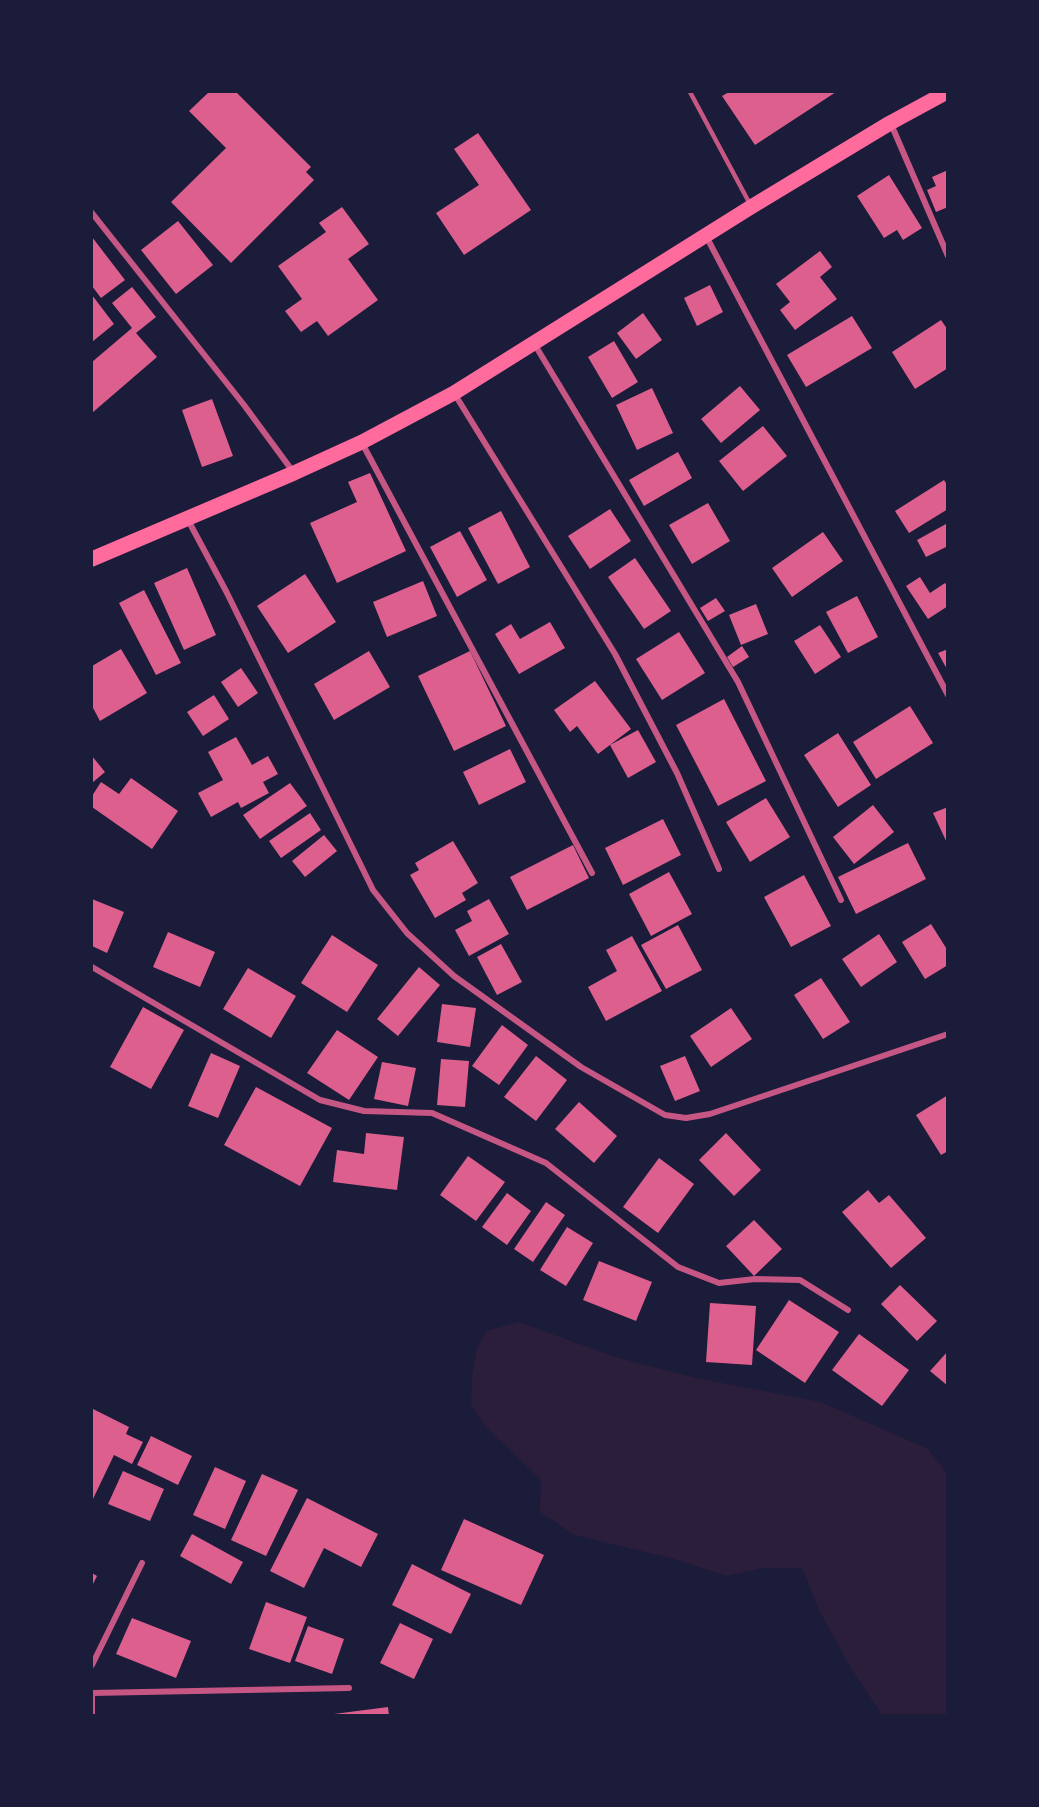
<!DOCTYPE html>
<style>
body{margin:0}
#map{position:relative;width:1039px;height:1807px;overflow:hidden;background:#1b1b3a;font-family:"DM Sans",sans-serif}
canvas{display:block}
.frame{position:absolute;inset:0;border:93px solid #1b1b3a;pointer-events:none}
</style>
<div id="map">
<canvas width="1039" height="1807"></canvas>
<div class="frame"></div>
</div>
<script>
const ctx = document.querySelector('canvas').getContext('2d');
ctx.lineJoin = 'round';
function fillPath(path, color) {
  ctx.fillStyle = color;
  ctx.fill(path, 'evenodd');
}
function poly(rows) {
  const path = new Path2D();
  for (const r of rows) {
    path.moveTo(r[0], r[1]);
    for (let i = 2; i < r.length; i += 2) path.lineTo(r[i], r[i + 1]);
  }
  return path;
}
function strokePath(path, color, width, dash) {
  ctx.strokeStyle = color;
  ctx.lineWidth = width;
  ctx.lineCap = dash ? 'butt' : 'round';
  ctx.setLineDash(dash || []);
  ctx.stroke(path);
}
fillPath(poly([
 [519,1322,615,1357,696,1378,821,1402,928,1449,947,1473,947,1715,882,1715,851,1668,820,1612,802,1568,762,1568,727,1576,671,1558,574,1535,540,1512,541,1480,485,1426,471,1404,472,1376,477,1348,486,1331]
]), '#2a1e3b');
fillPath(poly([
 [209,92,236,92,311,167,306,172,314,180,231,263,171,202,226,148,189,111],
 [729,92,836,92,755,145,722,96],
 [478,133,531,210,464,255,436,213,479,185,454,149],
 [948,170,948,207,936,212,927,190,936,186,932,177],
 [889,175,922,228,903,240,897,230,884,238,857,196],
 [342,207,369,244,348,259,378,300,328,336,317,321,301,332,285,311,302,299,278,266,326,232,319,223],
 [178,221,213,265,176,294,141,250],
 [92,237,125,280,101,298,92,286],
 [820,251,832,267,820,277,837,299,795,330,780,310,790,302,776,284],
 [710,285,723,312,697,326,684,298],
 [132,287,156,317,136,333,157,357,92,413,92,362,132,328,112,303],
 [92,295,114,324,92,342],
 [643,313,662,340,636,359,617,333],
 [852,316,872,348,806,387,787,355],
 [941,320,948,330,948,368,915,389,892,352],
 [614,341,638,382,612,398,588,357],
 [740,386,760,410,721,443,701,419],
 [652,388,673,433,637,450,616,405],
 [212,399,233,456,202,467,182,410],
 [763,426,787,456,743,491,719,461],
 [678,452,692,478,644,506,629,480],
 [370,473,406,551,337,583,310,523,357,502,348,482],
 [944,480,948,486,948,509,909,533,895,511],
 [708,503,730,541,692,564,669,525],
 [610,509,631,541,590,569,568,536],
 [501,511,530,567,498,584,468,528],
 [946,524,948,546,926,557,917,540],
 [460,531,487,580,457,597,430,547],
 [823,532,843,561,792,597,772,568],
 [635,558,671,611,644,629,608,577],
 [187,568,216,635,184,650,154,583],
 [305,574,336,622,288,653,257,606],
 [920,577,930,593,945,583,948,587,948,606,928,619,906,586],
 [423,581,437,616,387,637,373,602],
 [144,590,181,663,156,675,119,603],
 [857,596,878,637,848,653,826,612],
 [716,598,725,611,708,621,700,608],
 [756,604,768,634,741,645,729,615],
 [550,622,565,648,519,674,495,634,511,624,520,639],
 [820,625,841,657,815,674,794,641],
 [679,632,705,673,662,700,636,659],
 [742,646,749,657,733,667,727,657],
 [121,649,147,693,100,721,92,706,92,666],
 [948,649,948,671,938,653],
 [369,651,390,687,334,720,314,684],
 [470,651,506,726,454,751,418,676],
 [241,668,258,693,238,707,221,682],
 [595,681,631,729,598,754,577,726,570,732,554,710],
 [214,695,229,719,203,736,187,712],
 [724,699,766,781,718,806,676,725],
 [910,706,933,743,876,779,853,742],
 [638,730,656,762,628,778,610,745],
 [838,733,871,785,838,807,804,755],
 [236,737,252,765,268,756,278,774,263,782,269,793,241,808,238,802,211,817,198,793,223,780,208,752],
 [510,749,526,782,479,805,463,772],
 [92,756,105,772,92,783],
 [131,778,178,811,152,849,92,807,92,796,101,782,119,794],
 [290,783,307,806,260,839,243,815],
 [766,798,790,837,750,862,726,822],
 [873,805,894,832,854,864,833,837],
 [948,807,948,845,933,813],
 [310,813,321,830,281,858,269,841],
 [663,819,681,855,623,885,605,848],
 [324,835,337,851,305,877,292,861],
 [453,841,478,883,462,893,466,900,435,918,410,875,419,870,415,863],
 [908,843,926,879,856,914,838,877],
 [573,845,589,878,527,910,510,877],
 [669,872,692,914,651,936,629,894],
 [804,875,831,926,791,947,764,897],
 [92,899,124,912,107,953,92,946],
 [489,899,509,934,469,956,455,930,472,921,467,911],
 [931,924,948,951,948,965,925,979,902,942],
 [678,925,702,970,666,989,641,945],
 [168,932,215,952,200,987,153,967],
 [879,934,897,962,861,987,842,959],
 [332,935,378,965,347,1012,301,983],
 [632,936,662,991,606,1021,588,987,617,971,606,950],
 [501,944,522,982,497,995,477,957],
 [419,967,440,985,398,1036,377,1019],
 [248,968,296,996,271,1038,223,1009],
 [821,978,850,1022,823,1039,794,995],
 [442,1004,476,1008,470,1047,437,1042],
 [143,1007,184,1030,151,1089,110,1067],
 [731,1008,752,1039,711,1067,690,1036],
 [502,1025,528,1045,499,1085,472,1066],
 [337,1030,378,1057,349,1100,307,1073],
 [211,1053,240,1066,218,1118,188,1106],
 [536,1056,567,1080,536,1121,504,1097],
 [685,1056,700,1091,675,1101,660,1066],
 [441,1059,469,1061,465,1107,437,1105],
 [382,1062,416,1068,408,1106,374,1099],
 [256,1087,332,1128,300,1186,224,1145],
 [948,1095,948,1151,941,1155,916,1115],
 [579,1102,617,1136,594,1163,555,1129],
 [366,1133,404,1137,397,1190,333,1182,337,1150,364,1154],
 [726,1133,761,1170,734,1196,699,1160],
 [468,1156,505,1182,476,1221,440,1195],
 [659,1158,694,1184,658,1233,623,1207],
 [868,1190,879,1203,889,1195,926,1238,891,1268,842,1212],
 [507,1193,531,1211,507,1245,482,1227],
 [546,1202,565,1215,533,1262,514,1249],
 [754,1220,782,1249,754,1276,726,1246],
 [567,1227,593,1243,566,1286,540,1270],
 [599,1261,652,1282,636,1321,583,1300],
 [900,1285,937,1321,917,1341,881,1304],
 [789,1300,839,1332,805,1383,756,1350],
 [710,1303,756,1306,752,1365,706,1362],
 [859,1334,909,1370,882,1406,832,1370],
 [948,1351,948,1386,930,1371],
 [93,1409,129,1427,126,1434,143,1442,132,1464,114,1455,92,1501],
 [151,1436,192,1456,178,1485,137,1465],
 [215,1467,246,1481,225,1529,193,1515],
 [123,1471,164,1489,150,1521,108,1504],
 [262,1474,298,1490,266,1556,231,1540],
 [307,1498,378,1534,361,1567,324,1548,304,1588,270,1571],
 [464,1519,544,1555,521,1605,441,1570],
 [192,1534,243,1562,231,1584,180,1556],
 [412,1564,471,1594,451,1634,392,1605],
 [92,1573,97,1576,92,1586],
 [266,1602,307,1617,290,1663,249,1649],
 [132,1618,191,1641,176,1678,116,1654],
 [400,1623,433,1639,414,1679,380,1663],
 [308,1626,344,1639,332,1674,295,1661],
 [388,1707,389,1716,334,1716,334,1714]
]), '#dd5f8e');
strokePath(poly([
 [690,92,751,206]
]), '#c65784', 4.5);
strokePath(poly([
 [891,124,948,256],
 [92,213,244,405,294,473],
 [706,236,948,695],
 [535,345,738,682,841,900],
 [454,393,615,654,677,773,719,869],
 [362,443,592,873],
 [188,520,226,591,373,890,407,933,454,976,581,1067,665,1115,686,1118,710,1114,948,1034],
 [92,967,320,1100,364,1111,432,1113,546,1163,678,1267,719,1283,755,1279,800,1280,848,1310],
 [92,1665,142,1563],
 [92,1693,349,1688],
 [92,1716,92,1693]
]), '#c65784', 6);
strokePath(poly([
 [92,559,294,473,362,442,454,393,751,207,890,123,947,92]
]), '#ff6b9d', 15);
</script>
